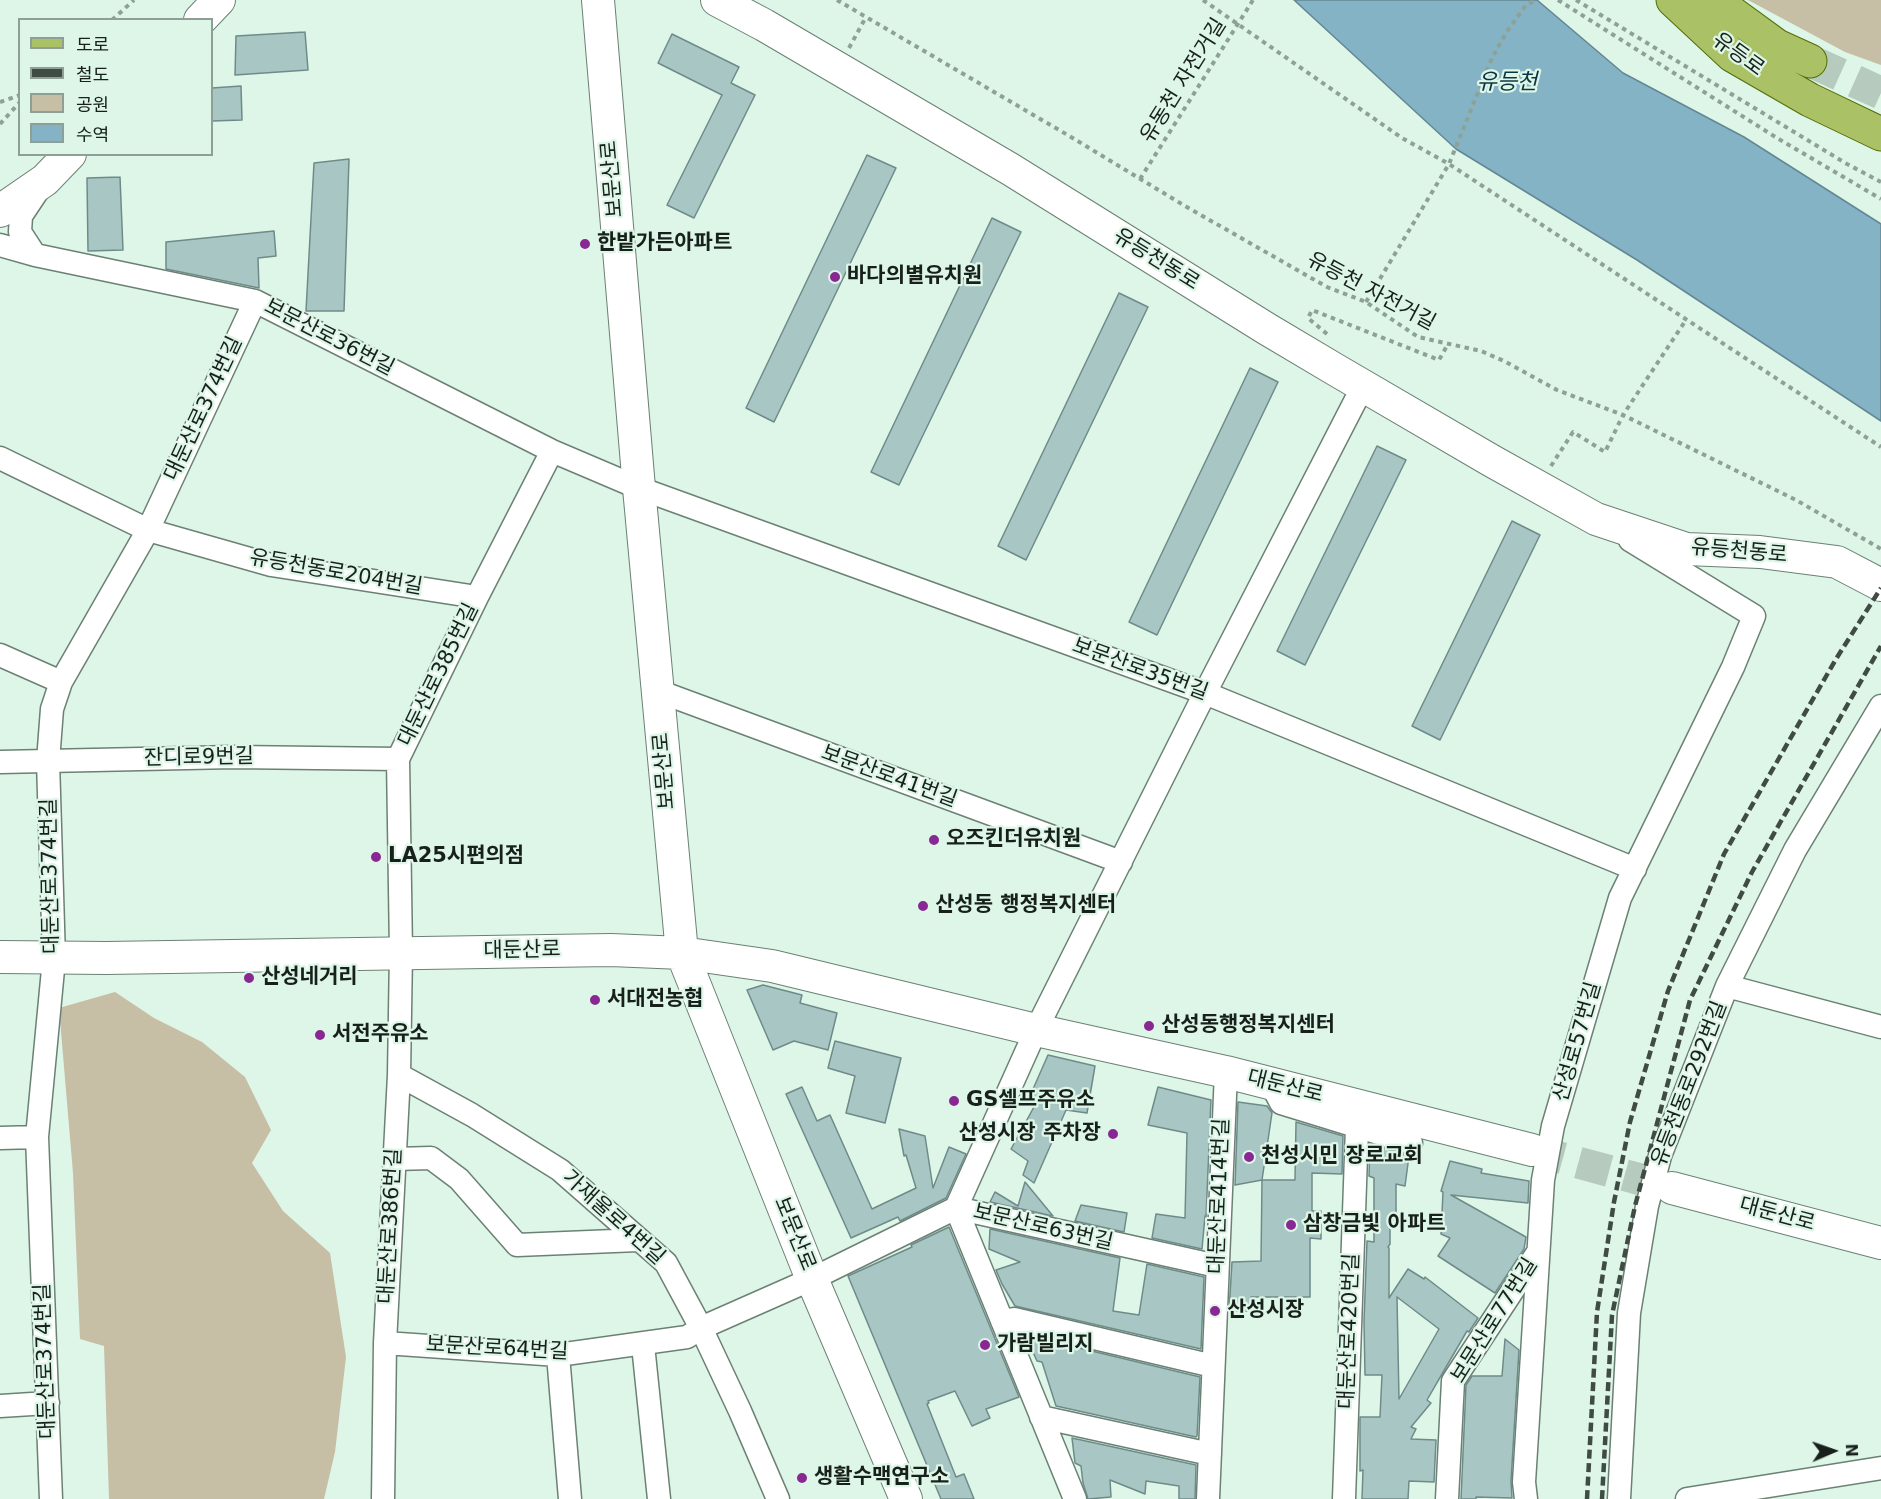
<!DOCTYPE html>
<meta charset="utf-8">
<style>
body{margin:0}
#map{position:relative;width:1881px;height:1499px;overflow:hidden;background:#ddf6e7;font-family:"DejaVu Sans","Noto Sans KR",sans-serif}
canvas{display:block}
.legend{position:absolute;left:18px;top:18px;width:195px;height:138px;box-sizing:border-box;background:#ddf6e7;border:2px solid #8ea095;margin:0;padding:8px 10px;list-style:none;font-size:18px;color:#18201b}
.legend li{display:flex;align-items:center;gap:12px;height:30px}
.legend b{width:30px;border:2px solid #8ea095}
.north{position:absolute;left:1803px;top:1421px;width:60px;height:60px;-webkit-text-stroke:4px #ddf6e7;paint-order:stroke;rotate:88deg;font-size:16px;font-weight:700;line-height:24px;text-align:center;color:#18201b}
.north::after{content:'';display:block;margin:auto;width:21px;height:27px;background:#18201b;clip-path:polygon(50% 0,100% 100%,50% 72%,0 100%)}
</style>
<div id="map">
<canvas width="1881" height="1499"></canvas>
<ul class="legend">
<li><b style="height:8px;background:#aac166"></b>도로</li>
<li><b style="height:8px;background:#404b44"></b>철도</li>
<li><b style="height:16px;background:#c6bea5"></b>공원</li>
<li><b style="height:16px;background:#84b3c6"></b>수역</li>
</ul>
<div class="north">N</div>
</div>
<script>
const ctx = document.querySelector('canvas').getContext('2d');
ctx.lineJoin = 'round';
function fillPath(path, color) {
  ctx.fillStyle = color;
  ctx.fill(path, 'evenodd');
}
function poly(rows) {
  const path = new Path2D();
  for (const r of rows) {
    path.moveTo(r[0], r[1]);
    for (let i = 2; i < r.length; i += 2) path.lineTo(r[i], r[i + 1]);
  }
  return path;
}
function strokePath(path, color, width, dash) {
  ctx.strokeStyle = color;
  ctx.lineWidth = width;
  ctx.lineCap = dash ? 'butt' : 'round';
  ctx.setLineDash(dash || []);
  ctx.stroke(path);
}
function label(font, color, halo, rows, align = 'center') {
  ctx.font = font + ' "DejaVu Sans","Noto Sans KR",sans-serif';
  ctx.lineWidth = 4.5;
  ctx.setLineDash([]);
  ctx.textBaseline = 'middle';
  ctx.strokeStyle = halo;
  ctx.fillStyle = color;
  for (const [text, x, y, turn = 0] of rows) {
    ctx.save();
    ctx.translate(x, y);
    ctx.rotate((+turn || 0) * Math.PI / 180);
    ctx.textAlign = isNaN(turn) ? turn : align;
    if (halo) ctx.strokeText(text, 0, 0);
    ctx.fillText(text, 0, 0);
    ctx.restore();
  }
}
fillPath(poly([
 [1748,0,1881,0,1881,65,1845,52],
 [115,992,154,1018,202,1042,245,1077,271,1130,252,1163,283,1211,330,1253,346,1357,335,1452,324,1499,109,1499,104,1346,80,1339,73,1173,59,1008]
]), '#c6bea5');
const water = poly([
 [1294,0,1537,0,1623,73,1744,137,1881,224,1881,421,1637,260,1456,149,1294,0]
]);
fillPath(water, '#84b3c6');
strokePath(water, '#648793', 1.5);
const building = poly([
 [305,32,308,70,235,75,236,36,305,32],
 [672,34,739,67,731,83,755,95,694,218,667,205,722,95,658,63,672,34],
 [241,86,242,120,212,121,212,88,241,86],
 [867,155,896,168,774,422,746,408,867,155],
 [349,159,344,311,306,311,314,163,349,159],
 [120,177,123,250,88,251,87,178,120,177],
 [992,218,1021,232,899,485,871,472,992,218],
 [274,231,276,256,258,258,259,288,166,269,166,242,274,231],
 [1119,293,1148,307,1026,560,998,546,1119,293],
 [1250,368,1278,382,1157,635,1129,622,1250,368],
 [1377,446,1406,460,1305,665,1277,651,1377,446],
 [1512,521,1540,535,1440,740,1412,726,1512,521],
 [763,985,802,995,800,1003,837,1013,828,1050,794,1041,773,1050,747,990,763,985],
 [835,1041,901,1058,885,1123,846,1113,855,1076,828,1068,835,1041],
 [1048,1055,1095,1066,1087,1113,1066,1110,1034,1183,1023,1175,1028,1161,1011,1149,1035,1105,1026,1105,1048,1055],
 [802,1087,817,1121,830,1115,872,1209,916,1188,906,1155,904,1156,899,1129,925,1136,933,1188,949,1147,966,1154,946,1198,900,1221,898,1217,851,1238,786,1094,802,1087],
 [1158,1087,1211,1100,1206,1217,1205,1216,1202,1249,1152,1238,1156,1214,1185,1218,1187,1133,1148,1125,1158,1087],
 [1238,1102,1267,1106,1272,1113,1262,1180,1235,1185,1238,1102],
 [1296,1122,1343,1136,1342,1174,1312,1173,1312,1211,1321,1211,1321,1239,1310,1238,1310,1297,1251,1297,1251,1311,1229,1311,1232,1262,1261,1261,1262,1180,1295,1180,1296,1122],
 [1370,1144,1409,1156,1405,1186,1396,1184,1396,1220,1390,1220,1390,1244,1388,1247,1389,1248,1389,1298,1408,1269,1424,1279,1425,1277,1478,1318,1469,1332,1467,1331,1442,1374,1427,1400,1431,1403,1411,1427,1416,1429,1411,1439,1436,1440,1434,1482,1409,1481,1408,1499,1362,1499,1363,1470,1360,1471,1360,1417,1380,1417,1382,1375,1365,1375,1364,1321,1367,1241,1374,1242,1374,1178,1369,1176,1370,1144],
 [1397,1297,1439,1329,1399,1399,1397,1297],
 [1450,1161,1482,1169,1481,1173,1529,1181,1528,1203,1451,1195,1526,1237,1524,1249,1495,1293,1438,1256,1450,1238,1441,1234,1443,1192,1441,1191,1450,1161],
 [1025,1182,1053,1216,990,1202,995,1192,1018,1206,1025,1182],
 [1081,1205,1127,1213,1124,1232,1075,1221,1081,1205],
 [949,1227,1019,1397,986,1409,990,1418,972,1426,955,1391,928,1401,929,1403,927,1404,956,1477,964,1474,974,1499,941,1499,848,1276,912,1247,911,1245,949,1227],
 [990,1229,1120,1258,1113,1311,1139,1315,1147,1264,1204,1277,1201,1349,1015,1306,1002,1284,996,1270,1020,1262,989,1249,990,1229],
 [1025,1335,1200,1377,1197,1436,1196,1437,1056,1406,1042,1362,1037,1361,1025,1335],
 [1505,1339,1519,1350,1511,1481,1512,1498,1476,1497,1476,1499,1461,1499,1466,1385,1472,1376,1502,1376,1505,1339],
 [1072,1438,1196,1465,1195,1499,1179,1499,1179,1486,1146,1481,1145,1494,1110,1480,1111,1497,1088,1499,1083,1483,1081,1466,1075,1463,1072,1438]
]);
fillPath(building, '#a8c6c4');
strokePath(building, '#6f8b89', 1.5);
strokePath(poly([
 [1532,1150,1672,1188]
]), '#b6cbbe', 32, [32, 16]);
strokePath(poly([
 [1810,61,1881,93]
]), '#b6cbbe', 33, [33, 16]);
const street = poly([
 [0,245,35,255,255,301,552,451,639,488,1205,693,1635,869],
 [35,255,20,232,21,216,37,192],
 [0,458,148,530,271,565,477,597],
 [0,655,61,682],
 [658,691,1121,862],
 [0,762,234,757,398,759],
 [1727,986,1881,1027],
 [399,1075,472,1115,560,1170,666,1263,701,1328,740,1411,778,1499],
 [1271,1084,1281,1103,1411,1143],
 [0,1138,37,1137],
 [395,1159,431,1158,459,1179,517,1245,638,1240],
 [1002,1321,1014,1319,1213,1366],
 [385,1343,558,1355,687,1337,701,1328,812,1279,956,1208,1217,1266],
 [643,1345,659,1499],
 [558,1355,570,1499],
 [0,1406,48,1403],
 [1041,1417,1210,1454],
 [51,1499,37,1137,54,959,48,761,52,709,61,682,148,530,255,301],
 [383,1499,385,1343,399,1075,401,952,398,759,477,597,552,451],
 [1075,1499,956,1208,1036,1030,1205,693,1363,386],
 [1208,1499,1226,1072],
 [1344,1499,1357,1127],
 [1447,1499,1453,1381,1538,1252],
 [1526,1499,1524,1482,1543,1180,1553,1126,1620,898,1733,667,1754,616,1630,540],
 [1619,1499,1629,1313,1647,1206,1660,1156,1727,986,1795,850,1881,706],
 [1687,1499,1881,1468]
]);
const secondary = poly([
 [598,0,639,488,682,953,812,1279,906,1499],
 [717,0,764,25,1010,169,1267,329,1336,370,1492,461,1596,519,1686,549,1760,552,1837,562,1881,585],
 [200,20,219,0],
 [0,211,45,180,70,154],
 [0,957,106,958,611,950,682,953,772,966,1036,1030,1226,1072,1532,1150],
 [1672,1188,1881,1243]
]);
const primary = poly([
 [1673,0,1732,55,1810,100,1881,134],
 [1714,0,1777,46,1810,61]
]);
strokePath(street, '#6b8174', 25);
strokePath(secondary, '#6b8174', 34);
strokePath(primary, '#526e09', 35);
strokePath(poly([
 [837,0,1071,137,1185,206,1327,287,1366,302,1418,337,1481,351,1504,361,1557,390,1623,415,1796,500,1881,549],
 [1203,0,1402,138,1449,164,1881,447],
 [1558,0,1777,138,1881,199],
 [1576,0,1847,164,1881,182],
 [112,20,134,0],
 [849,48,866,17],
 [0,102,20,95],
 [0,124,20,102],
 [1140,179,1253,0],
 [1366,302,1449,164,1492,58,1506,33,1526,5,1536,0],
 [1327,334,1308,318,1312,310,1439,360,1448,344],
 [1551,466,1573,432,1605,452,1623,415,1686,320]
]), '#8ea196', 4, [4.5, 4.5]);
strokePath(street, '#fff', 22);
strokePath(secondary, '#fff', 32);
strokePath(primary, '#aac166', 33);
strokePath(poly([
 [1587,1499,1597,1312,1614,1202,1630,1122,1668,991,1724,854,1836,659,1881,588],
 [1602,1499,1612,1315,1635,1206,1690,1000,1752,872,1881,646]
]), '#404b44', 4.5, [9, 4.5]);
for (const [x, y, r, color] of [
 [585,244,6,"#892892"],
 [835,277,6,"#892892"],
 [934,840,6,"#892892"],
 [376,857,6,"#892892"],
 [923,906,6,"#892892"],
 [249,978,6,"#892892"],
 [595,1000,6,"#892892"],
 [1149,1026,6,"#892892"],
 [320,1035,6,"#892892"],
 [954,1101,6,"#892892"],
 [1113,1134,6,"#892892"],
 [1249,1157,6,"#892892"],
 [1291,1225,6,"#892892"],
 [1215,1311,6,"#892892"],
 [985,1345,6,"#892892"],
 [802,1478,6,"#892892"]
]) {
  const dot = new Path2D();
  dot.arc(x, y, r, 0, 2 * Math.PI);
  ctx.fillStyle = color;
  ctx.fill(dot);
  strokePath(dot, '#ddf6e7', 2);
}
label('21px', '#18201b', '#ddf6e7', [
 ["유등로",1738,55,36],
 ["유동천 자전거길",1184,81,-58],
 ["보문산로",613,179,-95],
 ["유등천동로",1156,260,32],
 ["유등천 자전거길",1371,292,28],
 ["보문산로36번길",329,338,27],
 ["대둔산로374번길",204,409,-65],
 ["유등천동로",1739,552,5],
 ["유등천동로204번길",336,573,10],
 ["보문산로35번길",1140,670,20],
 ["대둔산로385번길",439,675,-64],
 ["잔디로9번길",199,758,-1],
 ["보문산로",665,771,-95],
 ["보문산로41번길",889,777,20],
 ["대둔산로374번길",51,876,-91],
 ["대둔산로",522,951,-1],
 ["산성로57번길",1578,1042,-74],
 ["유등천동로292번길",1690,1084,-69],
 ["대둔산로",1285,1087,14],
 ["대둔산로414번길",1220,1196,-88],
 ["대둔산로",1777,1215,15],
 ["가재울로4번길",613,1218,42],
 ["대둔산로386번길",391,1226,-87],
 ["보문산로63번길",1043,1228,13],
 ["보문산로",794,1234,68],
 ["보문산로77번길",1495,1321,-58],
 ["대둔산로420번길",1350,1331,-88],
 ["보문산로64번길",497,1349,3],
 ["대둔산로374번길",46,1361,-92]
]);
label('bold 21px', '#18201b', '#ddf6e7', [
 ["한밭가든아파트",597,244],
 ["바다의별유치원",847,277],
 ["오즈킨더유치원",946,840],
 ["LA25시편의점",388,857],
 ["산성동 행정복지센터",935,906],
 ["산성네거리",261,978],
 ["서대전농협",607,1000],
 ["산성동행정복지센터",1161,1026],
 ["서전주유소",332,1035],
 ["GS셀프주유소",966,1101],
 ["산성시장 주차장",1101,1134,"right"],
 ["천성시민 장로교회",1261,1157],
 ["삼창금빛 아파트",1303,1225],
 ["산성시장",1227,1311],
 ["가람빌리지",997,1345],
 ["생활수맥연구소",814,1478]
], 'left');
label('italic 22px', '#0a3544', '#ddf6e7', [
 ["유등천",1507,83]
]);
</script>
